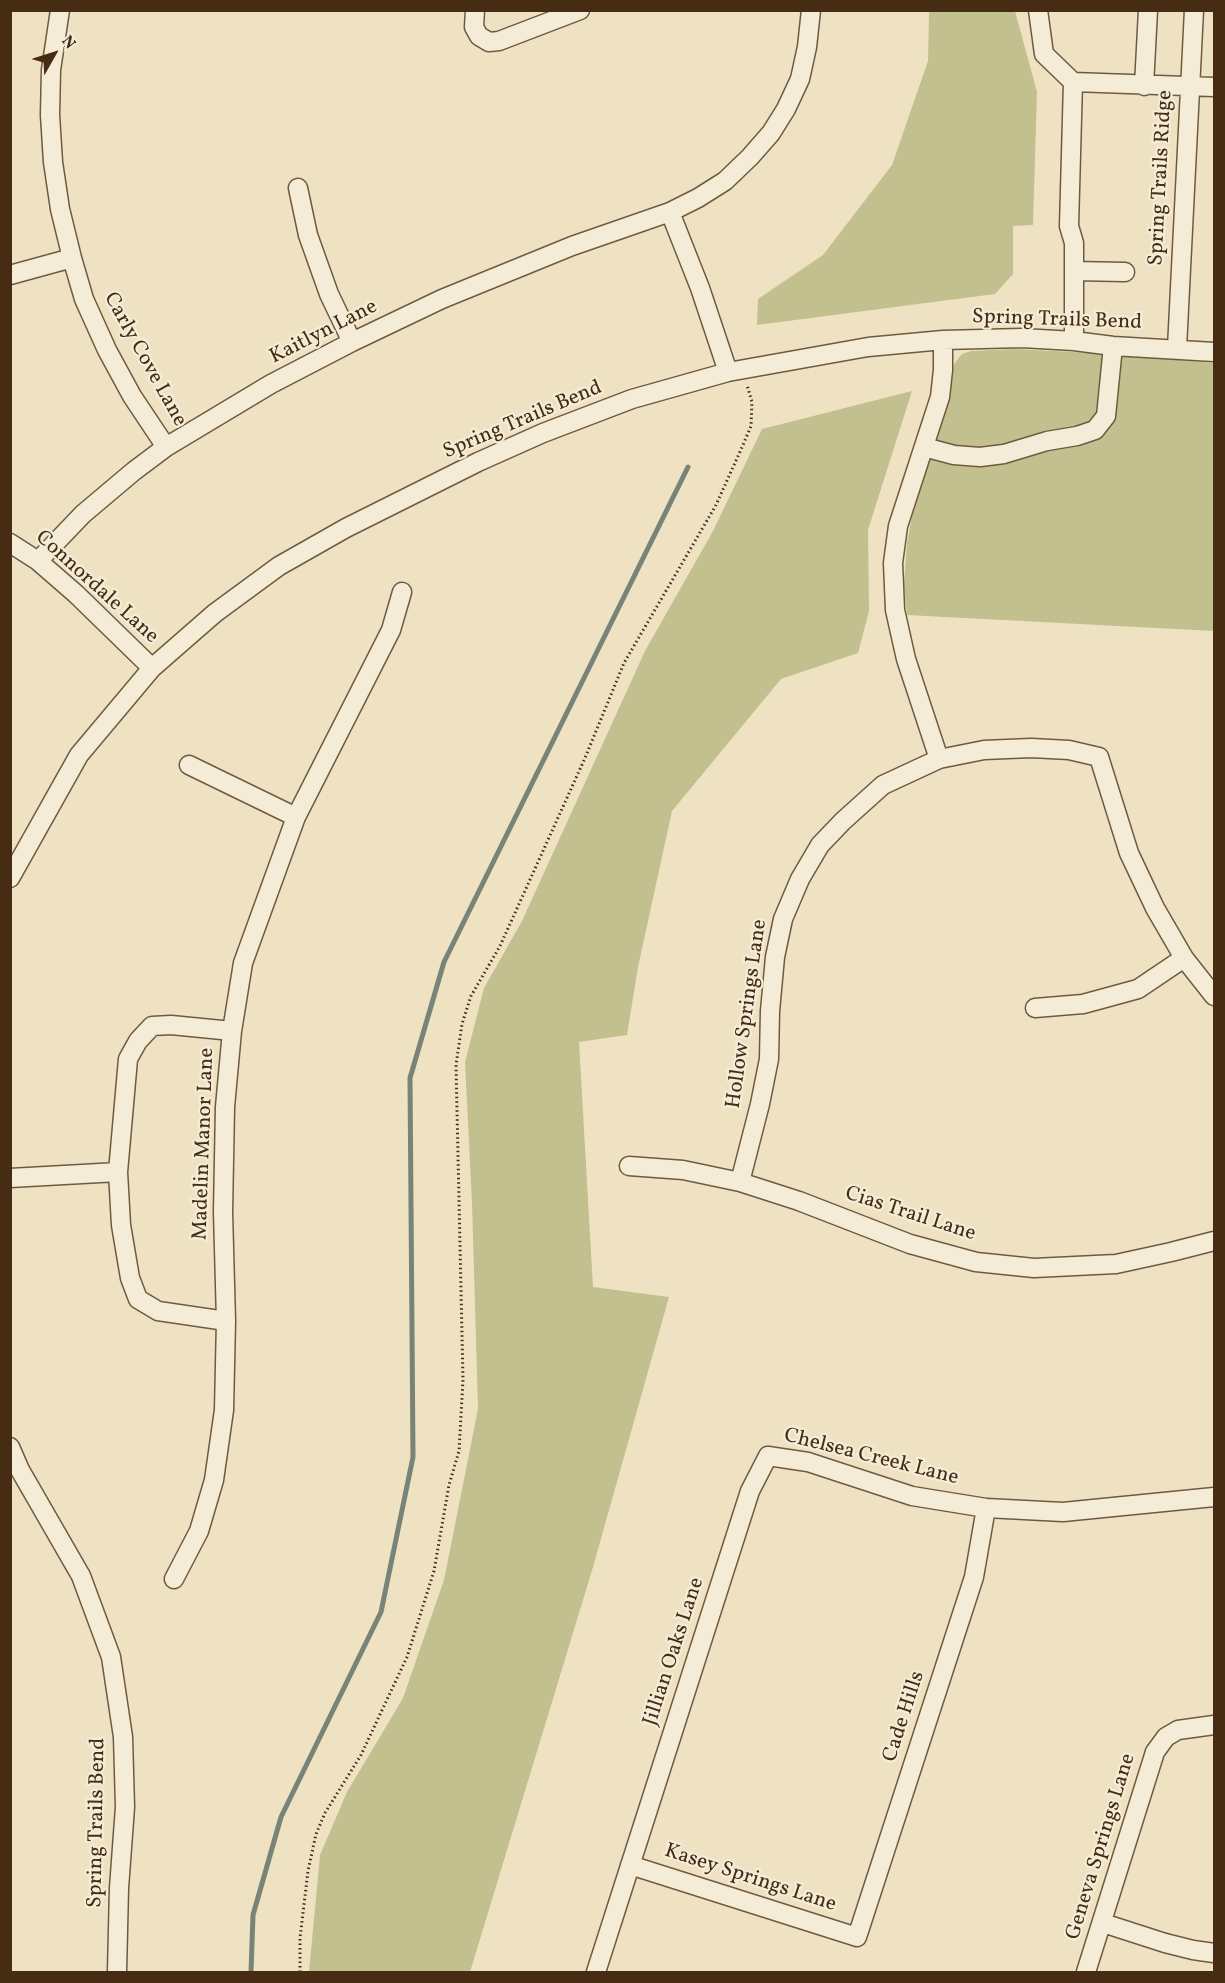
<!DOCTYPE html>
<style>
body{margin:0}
#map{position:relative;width:1225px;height:1983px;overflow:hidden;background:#efe2c3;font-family:Vollkorn,serif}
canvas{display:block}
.frame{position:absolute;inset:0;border:12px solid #462c13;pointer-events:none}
.north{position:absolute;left:24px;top:24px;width:60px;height:60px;-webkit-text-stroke:4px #f5ecd8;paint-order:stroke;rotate:51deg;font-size:16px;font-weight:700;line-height:24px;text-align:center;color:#462c13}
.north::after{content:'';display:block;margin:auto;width:21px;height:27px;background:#462c13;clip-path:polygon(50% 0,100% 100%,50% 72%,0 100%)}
</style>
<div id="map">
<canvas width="1225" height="1983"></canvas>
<div class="frame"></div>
<div class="north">N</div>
</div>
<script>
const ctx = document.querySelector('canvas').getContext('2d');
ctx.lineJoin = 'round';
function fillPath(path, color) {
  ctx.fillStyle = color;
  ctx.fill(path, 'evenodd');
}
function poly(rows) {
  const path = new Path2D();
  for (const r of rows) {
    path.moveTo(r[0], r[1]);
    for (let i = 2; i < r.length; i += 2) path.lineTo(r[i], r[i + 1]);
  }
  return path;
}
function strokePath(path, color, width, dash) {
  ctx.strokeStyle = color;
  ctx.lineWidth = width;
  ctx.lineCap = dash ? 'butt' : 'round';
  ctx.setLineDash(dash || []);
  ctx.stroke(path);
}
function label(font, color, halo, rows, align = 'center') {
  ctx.font = font + ' Vollkorn,serif';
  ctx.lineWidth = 4.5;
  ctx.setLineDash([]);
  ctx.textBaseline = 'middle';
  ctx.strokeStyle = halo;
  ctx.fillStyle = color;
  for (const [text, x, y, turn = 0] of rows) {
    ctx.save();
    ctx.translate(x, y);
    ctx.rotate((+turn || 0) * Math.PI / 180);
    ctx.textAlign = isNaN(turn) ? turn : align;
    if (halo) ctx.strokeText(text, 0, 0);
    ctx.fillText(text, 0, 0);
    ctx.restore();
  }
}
fillPath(poly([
 [929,11,1015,11,1037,92,1033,225,1013,226,1013,274,995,294,757,325,758,299,823,255,892,165,928,61],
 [1015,349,1093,353,1214,363,1214,631,907,615,904,584,907,543,912,516,948,401,954,364,962,354,971,351],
 [912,391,868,530,869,611,858,653,781,679,672,811,638,967,627,1035,579,1042,593,1287,669,1297,593,1567,470,1972,309,1972,320,1855,347,1792,403,1698,444,1580,478,1409,472,1202,465,1062,484,988,522,921,645,651,713,531,762,429]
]), '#c1c08e');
strokePath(poly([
 [251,1972,253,1915,281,1817,381,1612,413,1457,410,1078,444,962,688,467]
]), '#798377', 5);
const minor = poly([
 [60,10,51,70,50,115,53,162,60,209,72,258,84,299,107,350,132,396,166,447],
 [475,10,474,27,479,36,489,42,499,41,580,10],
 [1038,10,1044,54,1073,82,1214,87],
 [1073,82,1069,226,1074,243,1074,271],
 [1144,86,1148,10],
 [298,188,308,235,329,294,352,342],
 [670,212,700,288,728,372],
 [10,275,72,258],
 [1074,341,1074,271,1125,272],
 [1177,348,1194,10],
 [924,447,954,455,980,457,1004,454,1047,441,1077,436,1095,430,1106,416,1113,346],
 [10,543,38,561,76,594,152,668],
 [38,561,83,514,134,471,166,447,271,384,352,342,442,299,572,246,670,212,698,198,725,181,750,157,771,133,786,109,800,79,807,47,811,10],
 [939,759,906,659,895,610,893,563,898,526,940,397,943,370,943,340],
 [189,765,296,817],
 [10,878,79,755,152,668,215,613,279,566,346,528,478,462,543,433,632,399,728,372,868,347,943,340,1022,338,1074,341,1113,346,1214,352],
 [1035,1008,1083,1004,1138,989,1184,958],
 [629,1166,683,1170,740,1182,799,1201,910,1244,976,1262,1034,1268,1116,1264,1171,1252,1214,1241],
 [10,1178,118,1172],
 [740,1182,760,1104,769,1059,770,1011,775,957,783,919,800,879,820,845,843,821,883,785,939,759,984,750,1031,748,1069,750,1099,757,1129,853,1155,908,1184,958,1214,996],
 [226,1321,158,1311,138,1299,130,1278,121,1225,118,1172,128,1059,138,1041,152,1026,171,1025,232,1031],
 [10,1447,20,1470,81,1576,111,1657,123,1737,125,1807,119,1888,117,1972],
 [174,1579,199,1531,214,1480,224,1410,226,1321,223,1212,225,1107,232,1031,243,963,296,817,391,630,402,592],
 [630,1865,857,1937,974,1577,986,1508],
 [1103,1923,1165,1943,1193,1950,1214,1953],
 [596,1972,750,1491,768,1456,808,1462,912,1496,986,1508,1063,1512,1214,1497],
 [1086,1972,1155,1752,1166,1737,1178,1730,1214,1725]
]);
strokePath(minor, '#705a3f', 21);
strokePath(poly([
 [300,1972,300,1938,308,1871,316,1834,325,1813,361,1755,407,1657,434,1571,449,1485,459,1451,463,1380,456,1065,462,1024,471,996,500,946,585,758,624,663,716,505,743,445,751,426,752,402,747,385]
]), '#462c13', 3, [1.5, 3]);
strokePath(minor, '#f5ecd8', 18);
label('21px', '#462c13', '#f5ecd8', [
 ["Spring Trails Ridge",1162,178,-87],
 ["Spring Trails Bend",1057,321,2],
 ["Kaitlyn Lane",324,333,-27],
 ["Carly Cove Lane",144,360,61],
 ["Spring Trails Bend",523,421,-23],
 ["Connordale Lane",96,588,42],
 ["Hollow Springs Lane",748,1014,-82],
 ["Madelin Manor Lane",205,1144,-88],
 ["Cias Trail Lane",910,1215,18],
 ["Chelsea Creek Lane",871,1458,14],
 ["Jillian Oaks Lane",675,1652,-72],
 ["Cade Hills",905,1717,-72],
 ["Spring Trails Bend",98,1823,-89],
 ["Geneva Springs Lane",1102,1847,-73],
 ["Kasey Springs Lane",750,1879,18]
]);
</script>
